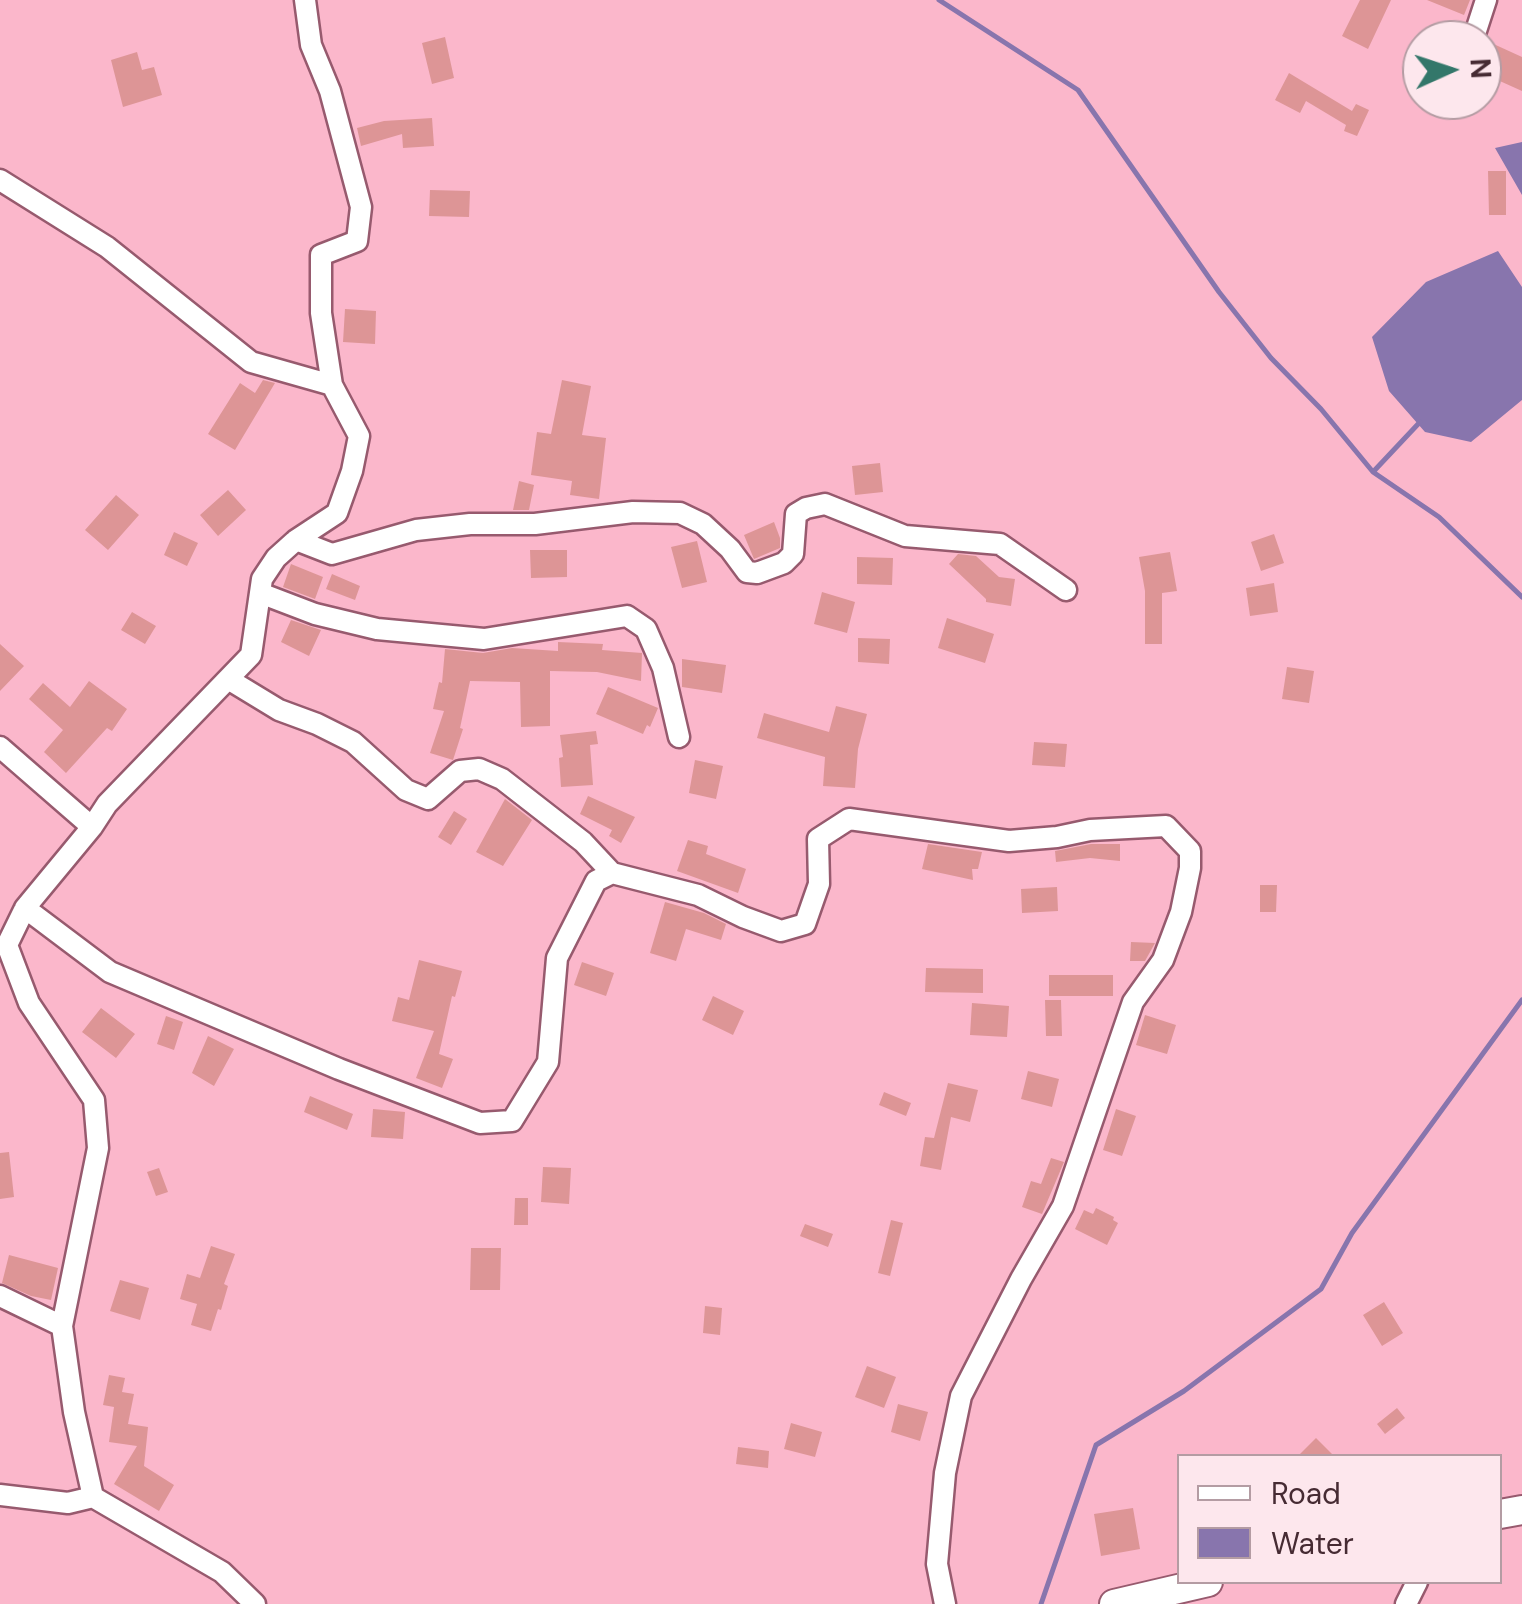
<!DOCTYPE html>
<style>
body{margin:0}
#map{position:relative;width:1522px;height:1604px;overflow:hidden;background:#fbb7cb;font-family:"DM Sans",sans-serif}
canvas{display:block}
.legend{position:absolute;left:1177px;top:1454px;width:325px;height:130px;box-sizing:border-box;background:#fde7ed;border:2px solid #b49ca3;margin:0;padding:12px 18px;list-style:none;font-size:30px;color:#462b33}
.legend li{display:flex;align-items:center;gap:20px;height:50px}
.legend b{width:50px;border:2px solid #b49ca3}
.north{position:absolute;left:1402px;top:20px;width:100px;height:100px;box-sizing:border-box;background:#fde7ed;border:2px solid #b49ca3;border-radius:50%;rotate:87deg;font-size:28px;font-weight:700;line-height:40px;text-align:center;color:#462b33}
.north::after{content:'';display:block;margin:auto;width:35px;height:45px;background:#33776a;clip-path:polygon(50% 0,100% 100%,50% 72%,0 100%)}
</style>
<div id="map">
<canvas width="1522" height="1604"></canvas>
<ul class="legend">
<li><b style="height:12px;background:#fff"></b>Road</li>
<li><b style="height:28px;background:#8875ad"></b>Water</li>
</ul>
<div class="north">N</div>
</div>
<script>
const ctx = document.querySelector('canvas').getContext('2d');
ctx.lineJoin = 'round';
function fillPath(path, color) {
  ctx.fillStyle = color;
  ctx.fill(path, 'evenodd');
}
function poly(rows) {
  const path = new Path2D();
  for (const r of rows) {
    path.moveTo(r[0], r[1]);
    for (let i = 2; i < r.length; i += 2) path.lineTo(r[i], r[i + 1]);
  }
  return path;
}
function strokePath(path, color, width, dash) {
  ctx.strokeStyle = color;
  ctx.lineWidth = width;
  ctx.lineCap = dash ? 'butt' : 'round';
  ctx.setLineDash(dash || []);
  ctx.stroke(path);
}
fillPath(poly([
 [1522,142,1522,195,1495,148],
 [1498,251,1522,287,1522,400,1471,442,1425,432,1389,391,1372,337,1426,282]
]), '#8875ad');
strokePath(poly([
 [939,0,1078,90,1219,292,1271,358,1321,409,1373,472,1439,517,1522,597],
 [1373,472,1420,422],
 [1041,1604,1096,1445,1184,1391,1321,1289,1352,1233,1522,1000]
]), '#8875ad', 5);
fillPath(poly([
 [1360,0,1391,0,1368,49,1342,36],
 [1427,0,1470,0,1464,15],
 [445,37,454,78,432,84,422,43],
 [1487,41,1522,57,1522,91,1482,73,1482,50],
 [137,52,142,70,154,67,162,95,123,107,111,60],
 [1289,73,1352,111,1356,104,1369,110,1357,136,1344,131,1346,125,1306,101,1300,113,1275,100],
 [432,118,434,146,403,148,402,134,361,146,357,128,384,121],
 [1488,171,1506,171,1506,215,1489,215],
 [430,190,470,191,469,217,429,216],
 [345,309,376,311,375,344,343,342],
 [263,380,275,383,235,450,208,434,240,383,255,393],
 [562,380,591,386,582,435,606,438,599,499,570,495,572,481,531,475,537,432,551,434],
 [880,463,883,492,855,495,852,466],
 [519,481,534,485,529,510,513,510],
 [228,490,246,510,218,536,200,515],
 [116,495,139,515,108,550,85,530],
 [774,522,780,538,780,548,754,559,744,535],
 [174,532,198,543,187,566,164,555],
 [1274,534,1284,563,1261,571,1251,542],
 [697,541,707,582,682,588,671,547],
 [530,550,567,550,567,577,531,578],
 [1170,552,1177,591,1162,593,1162,644,1145,644,1145,591,1139,557],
 [958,554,976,556,999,577,1015,579,1011,606,986,602,986,599,949,564],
 [857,557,893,558,892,585,857,584],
 [291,564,323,577,315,599,283,587],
 [332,574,360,586,355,600,326,589],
 [1274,583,1278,612,1250,616,1246,588],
 [822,592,855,602,847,633,814,624],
 [132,612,156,626,145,644,121,630],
 [947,618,994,634,985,663,938,648],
 [291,620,321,630,309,656,281,642],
 [858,638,890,639,889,664,858,662],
 [558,642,603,644,602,650,642,653,641,681,597,672,550,671,550,726,521,727,520,682,470,681,460,728,463,729,453,760,430,753,444,711,433,709,439,682,442,683,445,649,483,653,512,648,558,651],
 [0,644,24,666,0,691],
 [682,659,726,665,722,693,682,687],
 [1287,667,1314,671,1309,703,1282,699],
 [89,681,127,709,112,731,107,728,66,773,44,752,63,730,29,699,43,683,70,707],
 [608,687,658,708,650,727,647,725,643,734,596,714],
 [836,706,867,714,858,749,855,788,823,786,825,757,757,738,764,713,829,732],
 [596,731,598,744,590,745,593,785,561,787,559,758,563,757,560,735],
 [1034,742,1067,744,1065,767,1032,765],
 [695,760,723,766,716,799,689,793],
 [588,796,635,817,621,843,609,836,612,830,580,814],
 [505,799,532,820,503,866,476,852],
 [454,811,467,819,451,845,438,837],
 [688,840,708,846,706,854,746,869,738,893,677,871],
 [928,844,982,852,978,869,972,869,973,880,922,869],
 [1091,844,1120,844,1120,861,1090,858,1056,862,1055,851],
 [1260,885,1277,885,1276,912,1260,912],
 [1057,887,1058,911,1022,913,1021,889],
 [665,902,704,913,726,924,721,940,686,929,676,961,650,953],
 [1131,942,1155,943,1145,961,1130,961],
 [419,960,462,971,455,997,452,996,439,1054,453,1059,442,1088,416,1078,434,1031,392,1021,398,997,409,1000],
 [582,962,614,973,606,996,574,985],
 [926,968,983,969,983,993,925,992],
 [1049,975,1113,975,1113,996,1049,996],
 [713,996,744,1011,733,1035,702,1020],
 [1045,1000,1061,1000,1062,1036,1046,1036],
 [972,1003,1009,1006,1007,1037,970,1035],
 [101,1008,135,1034,116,1058,82,1032],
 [1145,1015,1176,1025,1167,1054,1136,1045],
 [166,1016,183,1022,174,1050,157,1044],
 [208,1036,234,1049,214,1086,192,1073],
 [1028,1071,1059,1079,1052,1107,1021,1099],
 [948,1083,978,1090,970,1122,951,1117,941,1170,920,1166,925,1137,934,1138],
 [884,1092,911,1103,906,1116,879,1105],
 [310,1096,353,1114,347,1130,304,1112],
 [373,1109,405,1112,403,1139,371,1137],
 [1116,1109,1136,1116,1122,1156,1103,1150],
 [9,1152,14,1197,0,1199,0,1153],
 [1051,1158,1064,1162,1042,1214,1022,1207,1031,1181,1041,1184],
 [543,1167,571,1168,569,1204,541,1202],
 [159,1168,168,1192,156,1196,147,1172],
 [515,1198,528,1198,528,1225,514,1225],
 [1096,1208,1114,1217,1113,1220,1118,1223,1107,1245,1075,1229,1084,1210,1093,1214],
 [891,1220,903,1223,890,1276,878,1273],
 [805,1224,833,1234,828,1247,800,1236],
 [211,1246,235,1254,224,1284,228,1286,221,1310,218,1309,211,1331,191,1325,197,1304,180,1299,187,1274,200,1278],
 [471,1248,501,1248,500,1290,470,1290],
 [9,1255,58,1268,51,1300,31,1296,2,1283],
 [120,1280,149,1288,140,1320,110,1311],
 [1384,1302,1403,1333,1382,1346,1363,1315],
 [705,1306,722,1308,720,1335,703,1333],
 [867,1366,896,1377,884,1408,855,1397],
 [109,1375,125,1378,122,1392,134,1394,128,1424,148,1427,144,1466,174,1485,159,1511,114,1484,137,1446,109,1442,114,1407,103,1405],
 [898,1404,928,1412,920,1441,891,1432],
 [1397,1408,1405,1418,1385,1434,1377,1424],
 [791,1423,822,1432,815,1457,784,1449],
 [1316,1438,1334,1456,1298,1456],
 [738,1447,769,1451,768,1468,736,1464],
 [1133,1508,1140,1549,1101,1556,1094,1514]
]), '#dd9596');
const street = poly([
 [1473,40,1486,0],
 [0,180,107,247,251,362,332,385],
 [296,540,332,554,416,530,470,524,535,524,633,512,680,513,703,524,730,549,747,572,757,573,784,563,793,554,796,514,806,508,825,504,905,536,1000,544,1066,590],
 [260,593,315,614,377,629,484,639,627,616,646,629,663,668,679,737],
 [228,679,279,710,317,724,353,742,406,790,428,799,460,771,479,769,502,779,583,842,612,873],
 [0,747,92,827],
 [25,908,110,972,339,1069,480,1123,512,1121,548,1062,557,958,596,881,612,873,698,895,743,917,781,931,805,924,819,884,818,839,849,819,1009,841,1057,837,1090,830,1166,826,1190,851,1190,868,1181,912,1163,960,1133,1002,1063,1206,1021,1279,961,1396,945,1473,937,1564,945,1604],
 [0,1296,62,1326],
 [0,1495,68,1503,93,1497],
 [255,1604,222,1572,93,1497,74,1412,62,1326,98,1148,94,1100,29,1003,7,945,25,908,92,827,107,804,251,655,262,579,276,558,296,540,337,513,352,471,359,436,332,385,321,313,321,255,357,241,361,207,330,91,311,45,305,0],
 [1406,1604,1417,1582]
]);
const secondary = poly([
 [1500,1514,1522,1510],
 [1114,1604,1208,1582]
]);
strokePath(street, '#975a6e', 25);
strokePath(secondary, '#975a6e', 32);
strokePath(street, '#fff', 20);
strokePath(secondary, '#fff', 28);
</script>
